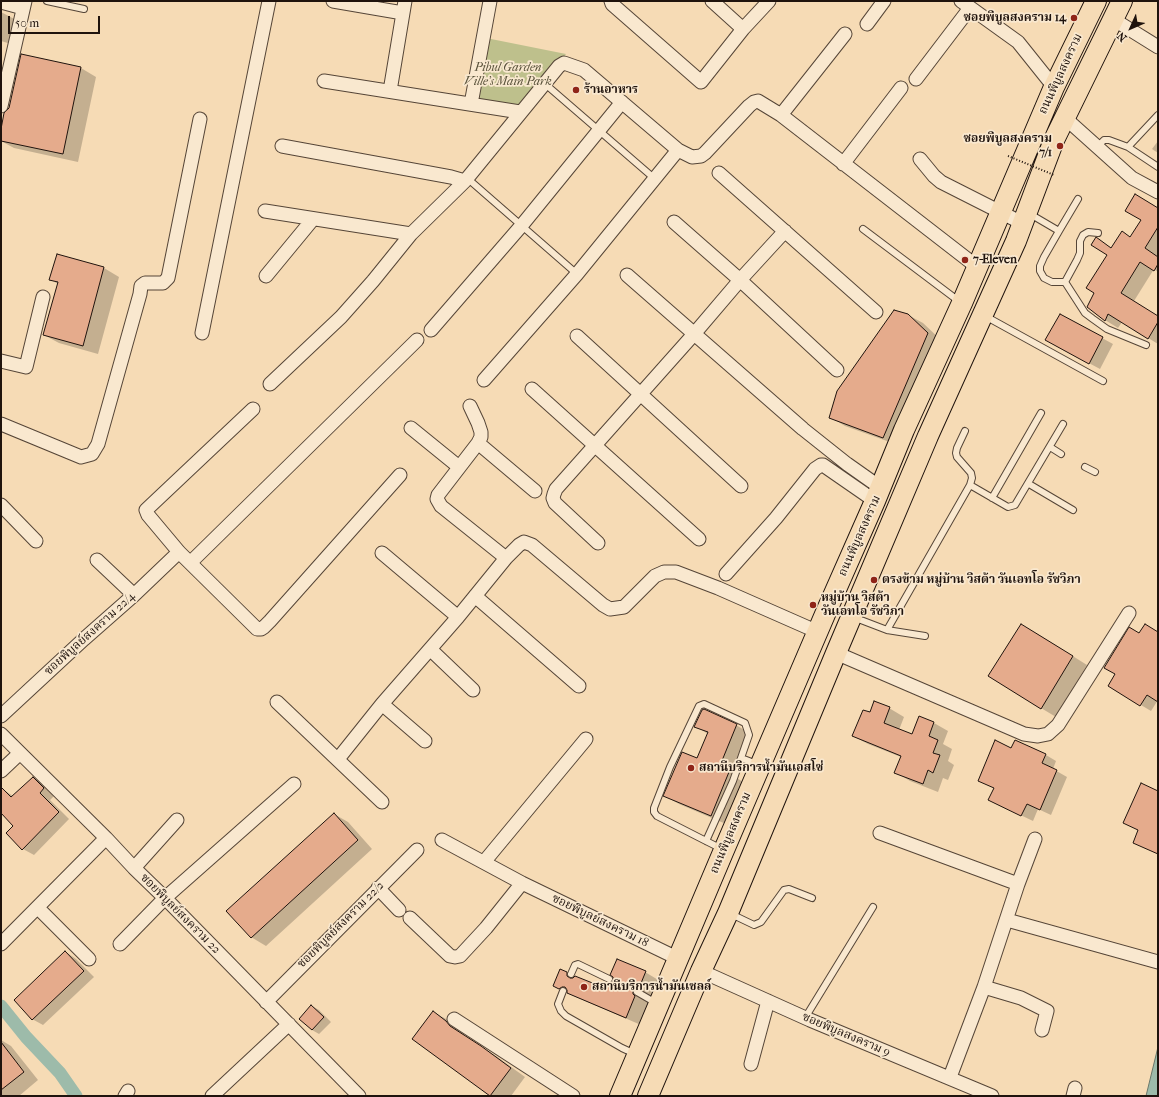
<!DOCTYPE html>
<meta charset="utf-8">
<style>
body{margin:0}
#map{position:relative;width:1159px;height:1097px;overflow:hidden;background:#f6dbb5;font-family:"IM FELL French Canon",serif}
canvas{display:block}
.frame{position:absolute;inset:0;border:2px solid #1f130d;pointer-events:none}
.north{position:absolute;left:1111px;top:8px;width:40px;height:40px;-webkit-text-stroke:3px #f9e8cf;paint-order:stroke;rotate:225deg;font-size:11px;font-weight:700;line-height:16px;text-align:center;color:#1f130d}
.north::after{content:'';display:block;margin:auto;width:14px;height:18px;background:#1f130d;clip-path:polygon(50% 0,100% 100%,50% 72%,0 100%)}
.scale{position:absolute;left:8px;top:16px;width:92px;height:18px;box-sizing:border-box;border:2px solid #1f130d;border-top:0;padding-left:5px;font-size:12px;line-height:14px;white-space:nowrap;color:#1f130d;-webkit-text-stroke:3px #f9e8cf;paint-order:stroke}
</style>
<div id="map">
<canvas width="1159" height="1097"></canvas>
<div class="frame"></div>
<div class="north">N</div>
<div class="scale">50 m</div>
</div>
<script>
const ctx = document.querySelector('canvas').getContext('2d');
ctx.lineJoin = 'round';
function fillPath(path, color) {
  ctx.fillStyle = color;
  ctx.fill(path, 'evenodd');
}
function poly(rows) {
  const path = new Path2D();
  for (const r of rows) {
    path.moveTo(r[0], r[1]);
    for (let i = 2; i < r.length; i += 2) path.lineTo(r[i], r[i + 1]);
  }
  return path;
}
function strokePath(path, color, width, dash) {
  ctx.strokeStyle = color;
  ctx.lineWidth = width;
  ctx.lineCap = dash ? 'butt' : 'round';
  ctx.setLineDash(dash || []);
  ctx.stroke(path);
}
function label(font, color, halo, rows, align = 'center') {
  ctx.font = font + ' "IM FELL French Canon","Noto Serif Thai",serif';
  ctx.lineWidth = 3.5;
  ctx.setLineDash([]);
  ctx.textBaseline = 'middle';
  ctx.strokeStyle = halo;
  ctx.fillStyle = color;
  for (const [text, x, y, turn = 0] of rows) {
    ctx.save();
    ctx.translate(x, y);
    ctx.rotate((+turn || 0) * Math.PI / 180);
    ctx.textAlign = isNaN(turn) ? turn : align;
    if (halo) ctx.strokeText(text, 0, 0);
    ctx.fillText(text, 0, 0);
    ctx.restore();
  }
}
fillPath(poly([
 [481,37,566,54,520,110,471,101]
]), '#bec08c');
const water = poly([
 [1158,1047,1158,1096,1146,1096,1158,1047]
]);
fillPath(water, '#9dbbaa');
strokePath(water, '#6b786b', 1);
fillPath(poly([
 [1,12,18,21,11,44,1,41],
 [22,56,81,68,96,77,78,162,14,148,1,141,1,134,10,108],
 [1158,141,1158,153,1152,149],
 [1158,209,1158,272,1154,269,1134,301,1158,317,1158,344,1122,322,1118,328,1105,320,1096,292,1108,255,1096,239,1112,248,1131,238],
 [57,255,104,268,119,277,98,354,59,343,44,335,58,284,51,280],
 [908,315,923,323,943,342,898,445,845,426,830,417],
 [1102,338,1113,344,1100,369,1057,346],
 [1036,633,1087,665,1056,717,1041,708],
 [1158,633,1158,700,1151,711,1109,686,1140,635],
 [889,708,904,717,899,730,913,735,919,717,934,723,948,731,943,744,952,749,948,761,954,765,948,780,943,778,938,792,910,781,895,772,901,757,868,744,853,736,871,714],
 [736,725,751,734,734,776,743,782,726,824,679,804,665,796,698,760,708,734,695,726],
 [1012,749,1046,755,1056,761,1053,769,1067,777,1051,815,1038,809,1033,821,989,800,995,788,990,786],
 [33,778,44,784,55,795,50,800,69,819,34,855,23,849,15,826,1,811,1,788,13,796],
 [334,814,348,822,372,849,266,946,251,937],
 [66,952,76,959,94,977,43,1025,32,1019],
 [645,972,660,981,653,996,650,996,647,999,647,1003,649,1005,641,1025,569,994,554,986,566,973,575,978,606,989],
 [312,1006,319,1010,331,1022,319,1034,312,1030],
 [433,1012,448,1020,461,1030,464,1035,496,1056,525,1077,511,1096,491,1096,413,1039],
 [1,1040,11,1046,38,1080,19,1096,1,1096]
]), '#0003');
strokePath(poly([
 [1,1006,26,1037,60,1073,76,1096]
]), '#9dbbaa', 13);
const building = poly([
 [21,54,81,67,63,154,1,141,1,129,4,113,9,108,21,54],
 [1135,194,1158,208,1158,227,1145,248,1158,257,1158,264,1154,271,1140,262,1121,293,1158,316,1158,322,1148,339,1108,314,1105,321,1087,307,1094,293,1086,288,1107,255,1091,245,1096,237,1111,248,1122,231,1130,237,1141,220,1125,211,1135,194],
 [57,254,104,267,83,346,43,335,58,282,49,280,57,254],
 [894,310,908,314,928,333,883,438,829,418,837,391,894,310],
 [1060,314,1103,337,1089,364,1045,340,1060,314],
 [1021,624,1073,656,1041,709,988,676,1021,624],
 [1145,624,1158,632,1158,702,1147,695,1140,706,1108,686,1115,674,1104,668,1129,627,1139,633,1145,624],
 [874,701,890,707,884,723,912,734,919,716,934,722,929,736,938,740,933,753,940,755,933,773,928,770,923,784,894,773,901,756,852,736,863,710,870,712,874,701],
 [704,709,737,724,719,768,729,772,711,816,663,796,682,752,697,758,708,732,694,727,702,710,704,709],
 [995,740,1011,748,1015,740,1046,754,1042,763,1057,770,1040,810,1027,804,1021,816,988,800,994,788,978,781,995,740],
 [33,777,44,788,40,793,59,812,22,850,6,833,13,826,1,813,1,787,11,797,33,777],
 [1141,783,1158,791,1158,854,1133,843,1138,830,1123,823,1141,783],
 [334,813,358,840,251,938,226,911,334,813],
 [65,951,84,971,32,1020,14,1000,65,951],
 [617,959,646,971,639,988,635,988,633,990,633,994,635,996,626,1018,567,993,567,990,565,987,562,987,559,989,553,986,560,969,567,972,567,976,570,978,573,978,575,976,605,988,607,983,611,983,613,981,613,977,610,975,617,959],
 [311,1005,324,1017,312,1030,299,1019,311,1005],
 [433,1011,446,1021,450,1026,481,1046,511,1068,490,1096,412,1039,433,1011],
 [1,1042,24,1072,1,1090,1,1042]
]);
fillPath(building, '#e5ab8c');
strokePath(building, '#1f130d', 1);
const lane = poly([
 [47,1,84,9],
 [544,83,655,179],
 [1097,147,1104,140,1109,140,1128,147,1158,115],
 [1128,147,1158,167],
 [467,178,577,274],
 [1030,214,1059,231,1044,257,1040,266,1040,271,1044,278,1052,282,1065,282,1077,260,1080,253,1080,241,1083,235,1088,232,1098,233],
 [863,229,960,302],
 [1059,231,1078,199],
 [1065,282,1085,313,1093,319,1107,329,1146,345],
 [985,316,1103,381],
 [1050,447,1061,454],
 [1085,467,1095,472],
 [1029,484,1073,510],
 [970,485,1008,507,1015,505,1063,424],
 [992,498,1041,413],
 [853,617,887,630,925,636],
 [887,630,970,485,972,478,971,473,957,457,956,453,957,448,965,431],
 [741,758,757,764],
 [706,841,733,781,749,735,745,723,704,704,699,706,670,767,654,808,654,812,657,816,706,841,722,849],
 [731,914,754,925,761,922,784,890,789,889,812,898],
 [571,974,575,965,578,964,609,979],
 [563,991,558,1004,561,1011,566,1016,622,1048,635,1054],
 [637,992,656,1003],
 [805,1018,873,907]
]);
const street = poly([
 [333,1,403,13],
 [611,1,612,4,701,82,743,29,769,1],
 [712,1,743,29],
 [961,1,1018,42,1054,87],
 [1,2,23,8],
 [1113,19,1158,47],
 [867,24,884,1],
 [916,79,970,8],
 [324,81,520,112],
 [390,91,405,1],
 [471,104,490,1],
 [1,106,25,1],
 [781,115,845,34],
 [1064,117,1132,178,1158,192],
 [282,146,451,177,465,181],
 [920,159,934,176,941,182,1022,223],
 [843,164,901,88],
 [719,173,876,312],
 [265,211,411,234],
 [674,222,740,280,837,370],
 [627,275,803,429,847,464,881,488],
 [266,276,313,219],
 [431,330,522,225,622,102],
 [202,333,269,1],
 [577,336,741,486],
 [1,361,26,367,43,297],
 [484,380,577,274,678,150],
 [270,384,341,317,373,281,411,234,465,181,559,66,564,63,584,70,678,150,692,157,701,156,705,153,749,106,754,102,758,101,781,115,976,266],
 [532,389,699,539],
 [470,406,478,423,481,432,481,437,478,443,438,495,437,499,441,506,506,558],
 [253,409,146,510,148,515,179,552,257,629,261,629,264,627,270,621,400,475],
 [1,424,81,457,92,454,98,444,140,294,141,286,145,283,163,283,168,278,200,119],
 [411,428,459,467],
 [478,443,535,491],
 [1,505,36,541],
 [598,543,555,503,553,498,554,494,556,489,694,334,740,280,785,231],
 [382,553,458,617],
 [97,560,134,595],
 [191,562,417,340],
 [726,574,776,518,815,469,821,465,823,465,875,501],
 [475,596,579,686],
 [430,649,473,690],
 [836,653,1024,734,1038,736,1048,734,1058,725,1129,613],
 [277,702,382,802],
 [382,704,425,741],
 [1,716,84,639,134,595,179,552],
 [1,734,106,838,134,868,165,898,359,1096],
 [338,759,382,704,458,617,506,558,519,545,524,542,532,545,603,605,610,609,624,607,655,576,664,572,676,572,718,588,818,632],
 [1,771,20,753],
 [880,833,1018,884],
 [442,840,522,883,679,959],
 [484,862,586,739],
 [134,868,177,820],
 [378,888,399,910],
 [38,908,89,959],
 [410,918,450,956,455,957,460,956,486,928,522,883],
 [1007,920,1158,962],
 [1,944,106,838],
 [120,944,165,898,294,784],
 [701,971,810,1020,992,1096],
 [984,987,1021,998,1047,1011,1042,1030],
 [266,1002,417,850],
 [454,1019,573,1096],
 [751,1064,768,1001],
 [950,1077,984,987,1018,884,1035,839],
 [125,1096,128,1091],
 [212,1096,289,1024],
 [1073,1096,1075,1088]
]);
const primary = poly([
 [620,1096,724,850,826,612,875,501,904,430,962,303,1054,87,1096,1],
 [648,1096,701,971,728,913,836,653,928,436,1016,241,1054,140,1122,1]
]);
strokePath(lane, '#554537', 8);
strokePath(street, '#554537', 15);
strokePath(primary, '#1f130d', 22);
strokePath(lane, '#f9e8cf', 6);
strokePath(street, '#f9e8cf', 13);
strokePath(primary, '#f6dbb5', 20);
strokePath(poly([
 [1008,156,1054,175]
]), '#1f130d', 2, [1, 2]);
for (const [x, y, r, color] of [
 [1074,18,4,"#8f2418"],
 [576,90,4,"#8f2418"],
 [1060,146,4,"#8f2418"],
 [965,260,4,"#8f2418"],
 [874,580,4,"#8f2418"],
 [813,605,4,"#8f2418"],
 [691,768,4,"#8f2418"],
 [584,987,4,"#8f2418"]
]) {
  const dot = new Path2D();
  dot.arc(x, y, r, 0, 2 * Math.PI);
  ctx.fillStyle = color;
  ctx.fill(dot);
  strokePath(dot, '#f9e8cf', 1.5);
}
label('bold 12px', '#1f130d', '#f9e8cf', [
 ["ซอยพิบูลสงคราม 14",1066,18,"right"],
 ["ร้านอาหาร",584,90],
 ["ซอยพิบูลสงคราม",1052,139,"right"],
 ["7/1",1052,153,"right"],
 ["7-Eleven",973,260],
 ["ตรงข้าม หมู่บ้าน วิสต้า วันเอทโอ รัชวิภา",882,580],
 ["หมู่บ้าน วิสต้า",821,598],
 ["วันเอทโอ รัชวิภา",821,612],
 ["สถานีบริการน้ำมันเอสโซ่",699,768],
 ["สถานีบริการน้ำมันเชลล์",592,987]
], 'left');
label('italic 12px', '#575039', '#f9e8cf', [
 ["Pibul Garden",508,68],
 ["Ville's Main Park",508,82]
]);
label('12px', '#1f130d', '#f9e8cf', [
 ["ถนนพิบูลสงคราม",1061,74,-65],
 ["ถนนพิบูลสงคราม",860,536,-66],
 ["ซอยพิบูลย์สงคราม 22/4",90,634,-42],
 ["ถนนพิบูลสงคราม",731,833,-67],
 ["ซอยพิบูลย์สงคราม 22",180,914,45],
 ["ซอยพิบูลย์สงคราม 18",600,921,26],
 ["ซอยพิบูลย์สงคราม 22/2",341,925,-45],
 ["ซอยพิบูลสงคราม 9",846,1035,23]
]);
</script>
